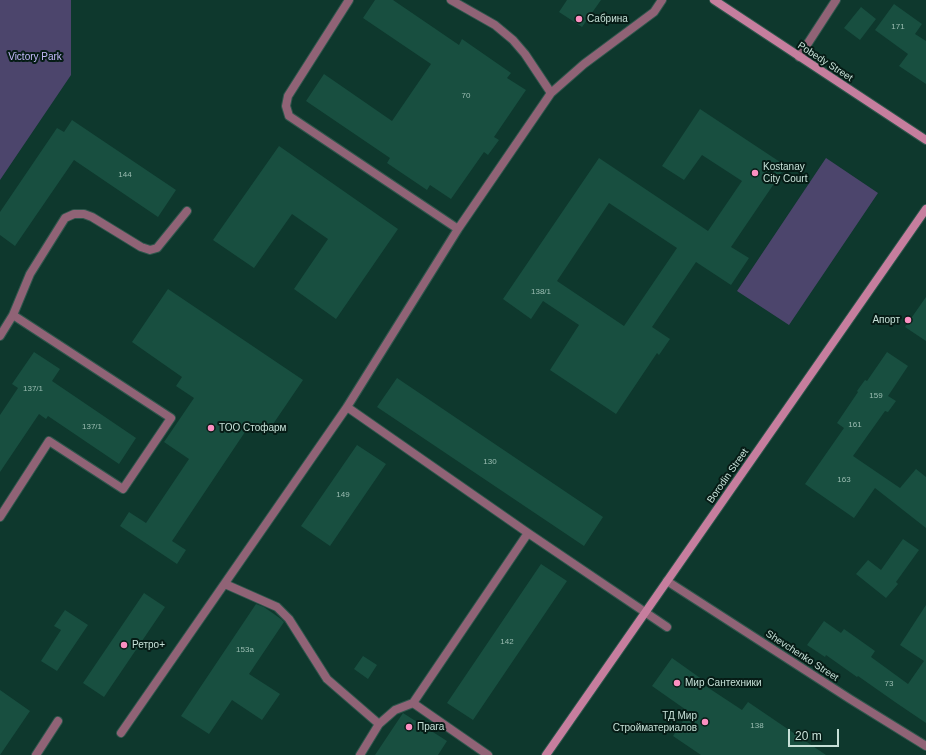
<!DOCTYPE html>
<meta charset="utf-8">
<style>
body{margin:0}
#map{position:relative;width:926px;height:755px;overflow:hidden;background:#0e382d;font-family:Arial,sans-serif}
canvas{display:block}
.scale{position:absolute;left:788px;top:729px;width:51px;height:18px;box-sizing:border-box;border:2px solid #c6e0d7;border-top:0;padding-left:5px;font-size:12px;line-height:14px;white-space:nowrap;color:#c6e0d7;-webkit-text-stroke:3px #061c16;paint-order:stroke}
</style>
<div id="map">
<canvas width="926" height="755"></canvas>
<div class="scale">20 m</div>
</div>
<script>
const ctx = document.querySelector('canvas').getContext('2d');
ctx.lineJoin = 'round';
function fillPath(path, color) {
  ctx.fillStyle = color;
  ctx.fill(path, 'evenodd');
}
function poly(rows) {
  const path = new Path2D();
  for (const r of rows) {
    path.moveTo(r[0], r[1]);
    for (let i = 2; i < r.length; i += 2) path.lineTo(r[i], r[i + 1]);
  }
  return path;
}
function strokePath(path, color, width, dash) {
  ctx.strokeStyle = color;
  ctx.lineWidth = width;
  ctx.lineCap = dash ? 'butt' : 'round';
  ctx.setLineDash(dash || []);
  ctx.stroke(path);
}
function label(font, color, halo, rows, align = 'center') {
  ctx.font = font + ' Arial,sans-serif';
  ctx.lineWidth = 4;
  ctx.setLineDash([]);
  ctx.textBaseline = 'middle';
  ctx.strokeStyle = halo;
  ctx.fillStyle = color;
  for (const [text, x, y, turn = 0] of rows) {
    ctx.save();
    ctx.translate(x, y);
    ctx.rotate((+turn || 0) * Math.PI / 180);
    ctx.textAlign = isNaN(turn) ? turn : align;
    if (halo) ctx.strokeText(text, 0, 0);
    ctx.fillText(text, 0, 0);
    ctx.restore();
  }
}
fillPath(poly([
 [0,0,71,0,71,75,0,180],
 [826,158,878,193,789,325,737,291]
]), '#4c456c');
fillPath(poly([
 [375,0,393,0,459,45,462,39,511,73,507,78,526,90,494,137,499,140,488,155,484,152,451,199,430,185,427,190,387,163,390,158,306,101,324,74,392,121,431,64,363,18],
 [567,0,601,0,582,27,559,12],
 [894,4,922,24,915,34,926,41,926,84,899,66,908,54,875,30],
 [861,7,876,19,860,40,844,28],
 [700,109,786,166,731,247,749,258,731,285,696,262,652,327,670,339,659,355,657,353,616,414,550,370,579,325,543,301,531,319,503,299,599,158,708,231,742,181,702,155,684,180,662,166],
 [609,203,677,248,624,326,557,281],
 [72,120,176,190,158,217,74,160,15,246,0,235,0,212,57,128,64,132],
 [279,146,398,229,336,319,294,289,328,239,292,214,254,268,213,240],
 [168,289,303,380,267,433,251,423,172,541,186,550,177,564,120,526,129,512,146,523,189,459,164,442,194,398,176,386,182,377,132,342],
 [926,297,926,341,905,327],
 [34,352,60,369,52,381,136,438,119,464,48,416,46,419,39,414,0,472,0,415,18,388,12,384],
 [887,352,908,366,888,396,896,401,888,412,885,411,853,456,900,488,916,469,926,477,926,528,875,488,854,518,805,484,844,428,837,423,858,392,857,391,865,380,867,381],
 [397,378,603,517,584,546,377,407],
 [357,445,386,464,330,546,301,526],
 [903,539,919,550,896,582,898,584,886,598,856,574,868,560,881,570],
 [541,564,567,581,473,720,447,703],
 [144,593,165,607,104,697,83,683],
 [256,604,264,607,281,619,284,622,249,674,280,694,262,720,232,700,209,734,181,716],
 [926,605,926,723,895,702,858,676,857,677,826,655,825,657,807,645,824,621,841,633,844,629,875,651,871,657,908,684,924,661,900,645],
 [65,610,88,625,57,671,41,661,61,630,54,626],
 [363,656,377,665,368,679,354,669],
 [672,658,703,680,701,683,742,710,748,702,826,755,701,755,673,736,689,712,652,686],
 [0,690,30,711,0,755],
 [403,713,447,741,438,755,375,755]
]), '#184f40');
const lane = poly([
 [349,0,288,96,286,106,289,116,458,229],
 [451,0,495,25,513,40,525,54,551,93],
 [799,57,836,0],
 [13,315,30,274,65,218,74,214,84,214,92,217,141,247,150,250,157,248,187,211],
 [0,336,13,315,171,418,123,489,49,441,0,517],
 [347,407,528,533,667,627],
 [225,584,277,607,289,619,327,679,379,724],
 [413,703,488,755],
 [121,733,347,407,458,229,551,93,584,64,654,12,662,0],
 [36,755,58,721],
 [360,755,379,724,395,710,413,703,528,533]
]);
const street = poly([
 [667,581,850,699,926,746]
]);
const secondary = poly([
 [714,0,926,140],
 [546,755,926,209]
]);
strokePath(lane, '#2f564c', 10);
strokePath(street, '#2f564c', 10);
strokePath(secondary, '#2f564c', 10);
strokePath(lane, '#906376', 8);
strokePath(street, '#906376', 8);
strokePath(secondary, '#c67e9e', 8);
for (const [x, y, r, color] of [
 [579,19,4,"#fc8fc1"],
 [755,173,4,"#fc8fc1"],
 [908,320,4,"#fc8fc1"],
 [211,428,4,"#fc8fc1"],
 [124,645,4,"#fc8fc1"],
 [677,683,4,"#fc8fc1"],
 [705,722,4,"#fc8fc1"],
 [409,727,4,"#fc8fc1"]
]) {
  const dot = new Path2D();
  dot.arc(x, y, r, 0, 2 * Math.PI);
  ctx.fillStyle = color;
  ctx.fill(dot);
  strokePath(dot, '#061c16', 1.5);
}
label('8px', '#9abcb1', null, [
 ["171",898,27],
 ["70",466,96],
 ["144",125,175],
 ["138/1",541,292],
 ["137/1",33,389],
 ["159",876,396],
 ["161",855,425],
 ["137/1",92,427],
 ["130",490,462],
 ["163",844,480],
 ["149",343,495],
 ["142",507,642],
 ["153а",245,650],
 ["73",889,684],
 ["138",757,726]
]);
label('10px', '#c6e0d7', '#061c16', [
 ["Сабрина",587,19],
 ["Kostanay",763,167],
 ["City Court",763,179],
 ["Апорт",900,320,"right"],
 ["ТОО Стофарм",219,428],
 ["Ретро+",132,645],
 ["Мир Сантехники",685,683],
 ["ТД Мир",697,716,"right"],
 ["Стройматериалов",697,728,"right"],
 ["Прага",417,727]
], 'left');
label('10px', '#c4b9fa', '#061c16', [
 ["Victory Park",35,57]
]);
label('10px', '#c6e0d7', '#061c16', [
 ["Pobedy Street",825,62,33],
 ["Borodin Street",728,476,-55],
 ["Shevchenko Street",802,656,33]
]);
</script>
